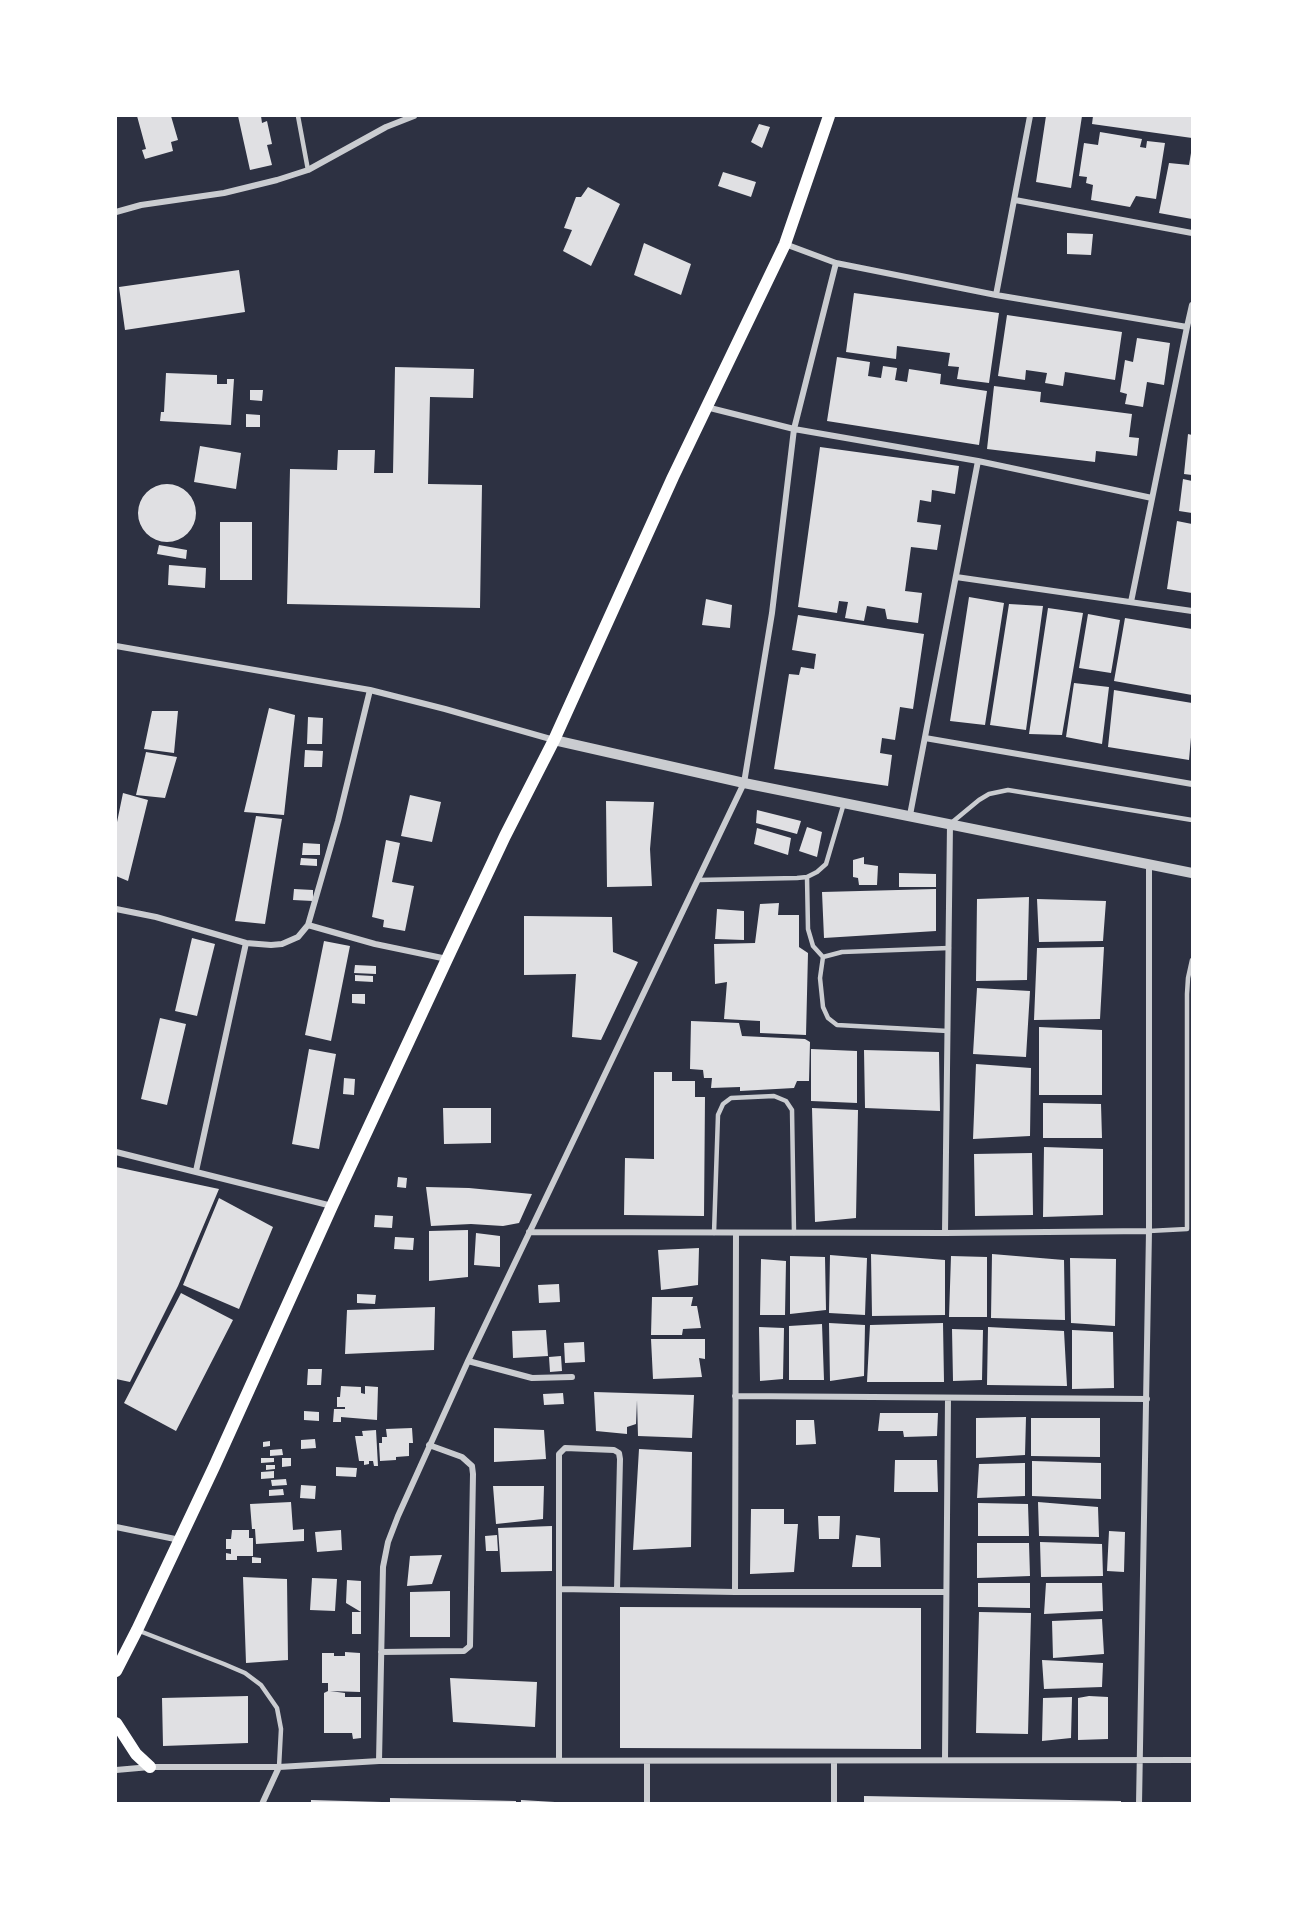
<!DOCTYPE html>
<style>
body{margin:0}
#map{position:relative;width:1308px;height:1919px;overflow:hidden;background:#2d3142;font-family:Ubuntu,sans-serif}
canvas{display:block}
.frame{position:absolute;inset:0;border:117px solid #fff;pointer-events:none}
</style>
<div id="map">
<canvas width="1308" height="1919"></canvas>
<div class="frame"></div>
</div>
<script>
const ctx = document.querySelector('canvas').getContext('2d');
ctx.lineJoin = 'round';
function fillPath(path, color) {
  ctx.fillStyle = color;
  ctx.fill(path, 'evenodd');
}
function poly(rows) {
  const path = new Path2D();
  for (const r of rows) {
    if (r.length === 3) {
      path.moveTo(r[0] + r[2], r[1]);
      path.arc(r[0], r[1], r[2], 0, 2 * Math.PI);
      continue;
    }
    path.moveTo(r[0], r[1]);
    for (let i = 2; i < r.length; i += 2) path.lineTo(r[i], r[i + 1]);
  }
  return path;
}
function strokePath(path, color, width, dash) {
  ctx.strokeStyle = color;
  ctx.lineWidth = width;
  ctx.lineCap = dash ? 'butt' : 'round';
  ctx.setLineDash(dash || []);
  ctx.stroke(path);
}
fillPath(poly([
 [137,116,171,116,178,140,171,142,173,151,145,159,142,150,146,149],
 [238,116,261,116,262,123,267,121,272,144,267,145,272,165,250,170],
 [1046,116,1082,116,1071,188,1036,182],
 [1093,116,1192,116,1192,138,1092,124],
 [759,124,770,127,762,148,751,142],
 [1100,132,1142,139,1140,147,1146,148,1147,141,1165,143,1156,199,1136,196,1130,207,1091,200,1093,185,1086,183,1087,177,1079,176,1084,143,1098,145],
 [1191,153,1192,153,1192,219,1159,213,1169,163,1189,165],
 [723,172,756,182,751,197,718,186],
 [588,187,620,204,591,266,563,251,572,230,564,228,576,197,581,197],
 [1067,233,1093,234,1091,255,1067,254],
 [644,243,691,264,681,295,634,275],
 [239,270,245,312,125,330,119,287],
 [854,293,999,313,989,383,957,379,959,367,948,366,950,353,897,346,896,359,846,352],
 [1007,315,1122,332,1115,380,1065,372,1063,386,1045,383,1047,373,1026,370,1025,380,998,376],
 [1137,338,1170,343,1164,385,1147,382,1143,407,1125,404,1127,394,1120,392,1125,360,1133,362],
 [837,357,870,362,868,376,881,378,883,366,897,368,895,380,907,382,909,369,941,374,940,384,987,391,979,445,827,421],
 [395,367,474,369,473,398,430,397,428,484,482,485,480,608,287,604,290,469,337,470,338,450,375,450,374,473,393,473],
 [166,373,217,375,217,384,227,384,227,379,234,379,231,425,160,421,161,412,164,412],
 [994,386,1041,392,1040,402,1132,414,1129,437,1139,438,1137,456,1096,451,1095,462,987,449],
 [250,390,263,390,262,401,250,400],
 [246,414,260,415,260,427,246,427],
 [1188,434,1192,435,1192,475,1184,474],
 [200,446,241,453,236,489,194,482],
 [820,447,959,466,955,494,932,490,931,502,920,500,917,522,941,525,937,550,911,547,905,591,922,593,918,623,887,619,885,609,867,606,864,621,845,618,848,602,839,601,837,613,798,607],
 [1183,479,1192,481,1192,513,1179,511],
 [167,513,29],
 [1177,521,1192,524,1192,593,1167,589],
 [220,522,252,522,252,580,220,580],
 [159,545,187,550,186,559,157,554],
 [169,565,206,568,205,588,168,585],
 [969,597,1004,603,985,725,950,721],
 [706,599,732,605,730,628,702,625],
 [1009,604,1043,606,1026,730,990,725],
 [1048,608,1083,613,1062,735,1029,734],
 [1088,614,1120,620,1111,673,1079,668],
 [798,615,924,634,913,709,900,707,895,740,882,738,880,753,892,755,888,786,774,769,789,674,799,675,801,667,814,669,816,654,792,650],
 [1125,618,1192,629,1192,695,1114,681],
 [1074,683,1109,687,1102,744,1066,737],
 [1114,690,1192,703,1192,726,1189,760,1108,747],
 [269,708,295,715,284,815,244,812],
 [152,711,178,711,174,753,144,749],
 [308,717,323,718,322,744,307,744],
 [305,750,323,751,322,767,304,767],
 [146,752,177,757,165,798,136,795],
 [123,793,148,800,128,881,116,876,116,827],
 [410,795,441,802,432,842,401,836],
 [606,801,654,802,650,849,652,886,607,887],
 [757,810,801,821,797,834,756,823],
 [256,816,282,819,265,924,235,921],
 [807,827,822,832,817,857,799,851],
 [757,828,791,838,788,855,754,844],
 [386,840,400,843,392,882,414,886,405,931,383,927,384,920,372,917],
 [303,843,320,844,320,855,302,855],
 [864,857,864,864,878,866,877,885,859,885,858,878,853,877,853,860],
 [301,858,317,859,317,866,300,865],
 [899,873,936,874,936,887,899,887],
 [294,889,313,890,313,901,293,900],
 [936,889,936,931,824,938,822,892],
 [1029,897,1027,980,976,981,977,899],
 [1037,899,1106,901,1103,941,1039,942],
 [779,903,778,915,799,915,799,947,808,953,806,1035,760,1033,760,1021,724,1019,727,982,715,984,714,944,755,943,760,904],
 [717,909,744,911,744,940,715,939],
 [524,916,612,917,613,952,638,962,601,1040,572,1037,576,974,524,975],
 [192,938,215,944,197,1016,175,1011],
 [324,941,350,946,331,1041,305,1035],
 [1104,947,1100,1019,1034,1020,1037,948],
 [355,965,376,966,376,974,354,973],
 [355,975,373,976,373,982,355,981],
 [977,988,1030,991,1026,1057,973,1054],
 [352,994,365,994,365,1004,352,1003],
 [160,1018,186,1024,167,1105,141,1099],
 [691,1021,739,1023,742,1036,805,1039,810,1042,809,1081,797,1081,794,1088,740,1091,740,1087,711,1088,712,1078,704,1078,703,1070,690,1069],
 [1039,1027,1102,1030,1102,1095,1039,1095],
 [309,1049,336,1054,319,1149,292,1144],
 [811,1049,857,1051,857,1103,811,1101],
 [864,1050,939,1052,940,1111,865,1108],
 [976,1064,1031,1068,1030,1136,973,1139],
 [654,1072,672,1072,672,1081,695,1081,695,1097,705,1097,704,1216,624,1215,625,1158,654,1159],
 [344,1078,355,1079,354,1095,343,1094],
 [1043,1103,1101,1104,1102,1138,1043,1138],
 [443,1108,491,1108,491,1143,444,1144],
 [812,1108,858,1110,856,1218,815,1222],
 [1044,1147,1103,1149,1103,1215,1043,1217],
 [1032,1153,1033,1215,975,1216,974,1154],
 [116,1167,219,1189,178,1286,130,1382,116,1379],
 [398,1177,407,1178,406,1188,397,1187],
 [426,1187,469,1188,532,1194,519,1223,503,1226,471,1224,431,1226],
 [219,1198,273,1227,239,1309,183,1285],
 [375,1215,393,1216,392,1228,374,1227],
 [468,1230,468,1277,429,1281,429,1231],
 [476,1233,500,1236,500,1267,474,1265],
 [395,1237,414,1238,413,1250,394,1249],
 [699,1248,698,1285,661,1290,658,1250],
 [871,1254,945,1260,945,1315,872,1316],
 [992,1254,1064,1260,1065,1320,991,1318],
 [830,1255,867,1258,865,1315,829,1313],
 [790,1256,825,1257,826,1310,790,1314],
 [951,1256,987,1257,987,1317,949,1317],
 [1070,1258,1116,1259,1115,1326,1071,1323],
 [761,1259,786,1261,785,1315,760,1315],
 [559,1284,560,1302,539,1303,538,1285],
 [181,1293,233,1320,176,1431,124,1403],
 [357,1294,376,1295,375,1304,357,1303],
 [652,1297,693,1297,691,1306,697,1306,701,1328,683,1329,682,1335,651,1335],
 [435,1307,434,1350,345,1354,347,1310],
 [829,1323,865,1325,864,1376,830,1381],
 [943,1323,944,1382,867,1382,870,1325],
 [822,1324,824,1380,789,1380,789,1326],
 [759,1327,784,1328,783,1379,760,1381],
 [988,1327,1064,1331,1067,1386,987,1385],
 [952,1329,983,1330,982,1380,953,1381],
 [546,1330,548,1356,513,1358,512,1331],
 [1072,1330,1113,1332,1114,1388,1072,1389],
 [651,1339,705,1339,705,1359,699,1358,702,1377,653,1379],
 [584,1342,585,1362,565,1363,564,1343],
 [561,1356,562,1371,550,1372,549,1357],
 [308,1369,322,1369,321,1385,307,1385],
 [341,1386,361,1387,361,1393,365,1394,365,1386,378,1387,377,1420,341,1417,341,1422,333,1422,334,1409,345,1409,345,1407,337,1407,337,1397,340,1397],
 [594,1392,694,1395,692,1438,638,1436,637,1400,636,1424,627,1427,627,1434,596,1431],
 [563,1393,564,1404,544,1405,543,1394],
 [304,1411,319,1412,319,1421,304,1420],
 [880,1413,938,1413,937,1436,904,1437,903,1431,878,1431],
 [1026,1417,1025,1455,976,1458,976,1418],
 [1031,1418,1100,1418,1100,1457,1031,1456],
 [796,1420,814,1420,816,1444,796,1445],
 [412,1428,413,1443,409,1443,409,1456,396,1457,396,1460,380,1461,379,1443,382,1443,382,1437,387,1437,386,1429],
 [494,1428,544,1430,546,1459,494,1462],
 [376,1430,378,1466,374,1466,373,1461,369,1461,369,1464,364,1465,364,1461,359,1461,355,1436,363,1436,362,1431],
 [315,1439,316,1448,301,1449,301,1440],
 [270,1441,270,1446,263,1447,263,1442],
 [282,1449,283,1455,270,1456,270,1450],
 [639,1449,692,1452,691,1547,633,1550],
 [261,1458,274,1458,274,1462,261,1463],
 [282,1458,291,1458,291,1466,282,1467],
 [895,1460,937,1460,938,1492,894,1492],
 [1032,1461,1101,1463,1101,1499,1032,1496],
 [1025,1463,1025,1496,977,1498,979,1464],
 [266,1465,275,1465,275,1469,266,1470],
 [336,1467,357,1468,356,1477,336,1476],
 [274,1471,274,1478,261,1479,261,1472],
 [286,1479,287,1485,272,1486,271,1480],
 [301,1485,316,1486,315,1499,300,1498],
 [493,1486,544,1486,543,1519,496,1524],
 [283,1489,284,1495,269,1496,269,1490],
 [291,1502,293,1530,304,1529,304,1541,256,1544,255,1529,252,1529,250,1504],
 [1038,1502,1098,1507,1099,1537,1039,1536],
 [978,1503,1028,1504,1029,1536,978,1536],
 [751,1509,784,1509,784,1524,798,1524,794,1572,750,1574],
 [818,1516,840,1516,839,1539,819,1539],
 [552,1526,552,1571,501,1572,498,1528],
 [232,1530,249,1530,249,1538,253,1538,253,1556,237,1556,237,1560,226,1560,226,1553,231,1554,231,1549,226,1549,226,1539,231,1539],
 [341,1530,342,1550,317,1552,315,1532],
 [1109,1531,1125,1532,1124,1572,1107,1571],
 [497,1535,498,1551,486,1551,485,1536],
 [856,1535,880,1538,881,1567,852,1567],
 [1040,1542,1102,1544,1103,1576,1041,1577],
 [977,1543,1029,1543,1030,1576,977,1578],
 [442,1555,432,1584,407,1586,410,1556],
 [252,1557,261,1558,261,1563,252,1563],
 [243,1577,287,1579,288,1660,246,1663],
 [312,1578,337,1579,335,1611,310,1610],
 [347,1580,361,1581,361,1612,346,1603],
 [978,1583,1030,1583,1030,1608,978,1607],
 [1046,1583,1102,1583,1103,1611,1044,1614],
 [450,1591,450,1637,410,1637,410,1592],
 [620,1607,921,1608,921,1749,620,1748],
 [352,1612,361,1612,361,1634,352,1634],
 [979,1612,1031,1613,1028,1734,976,1733],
 [1102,1619,1104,1654,1053,1658,1052,1621],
 [345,1652,360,1653,360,1692,330,1691,345,1693,345,1697,361,1697,361,1738,353,1739,352,1733,324,1733,324,1693,328,1691,328,1683,322,1683,322,1653,334,1653,334,1656,345,1656],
 [1042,1660,1103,1663,1102,1687,1044,1689],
 [450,1678,537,1682,535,1727,453,1722],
 [248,1696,248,1743,163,1746,162,1698],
 [1089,1696,1108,1697,1108,1739,1078,1740,1078,1698],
 [1072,1697,1071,1738,1042,1741,1043,1698],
 [864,1796,1121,1801,1121,1803,864,1803],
 [390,1798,516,1801,516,1803,390,1803],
 [311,1800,382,1802,382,1803,311,1803],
 [521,1800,555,1802,555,1803,521,1803]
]), '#e0e0e3');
strokePath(poly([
 [298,116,308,170],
 [950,824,979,800,989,794,1008,790,1192,820],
 [807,877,808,929,813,946,823,957],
 [698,880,797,878,807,877,817,872,826,864,844,803],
 [948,1031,837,1025,828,1018,823,1007,820,978,823,957,842,952,949,948],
 [1149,1231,1187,1229,1187,994,1188,978,1192,960],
 [714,1233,718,1115,723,1104,731,1098,774,1096,786,1101,792,1110,794,1233],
 [137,1630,224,1664,245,1673,261,1685,277,1708,281,1729,279,1767]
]), '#caccd0', 4.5);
strokePath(poly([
 [1015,200,1192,233],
 [116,212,141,205,224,193,277,180,308,170,386,127,414,116],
 [785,244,836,263,996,295,1187,327],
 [996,295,1030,116],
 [706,407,794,429,978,461,1152,498],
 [956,577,1192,611],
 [1131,602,1187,327,1192,305],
 [116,646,370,690,445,709,554,740],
 [925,738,1192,784],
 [910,815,978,461],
 [116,909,156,917,246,943,271,945,282,944,298,937,308,925,338,821,370,690],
 [308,925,375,944,447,959],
 [116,1152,332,1206],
 [196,1171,246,943],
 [529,1232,945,1233,1149,1231],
 [945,1233,950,824],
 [468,1361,532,1378,572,1377],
 [735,1396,1147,1399],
 [116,1527,180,1540],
 [559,1589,735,1592,946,1592],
 [735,1592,736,1233],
 [381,1652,464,1651,470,1646,473,1474,472,1466,462,1457,429,1445],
 [945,1760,948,1398],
 [379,1761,383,1567,388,1542,398,1516,468,1361,744,783,772,613,794,429,836,263],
 [559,1761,559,1454,565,1448,614,1450,619,1453,620,1459,617,1590],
 [647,1761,647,1804],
 [116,1770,150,1767,279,1767,379,1761,1192,1760],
 [262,1804,279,1767],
 [834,1804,834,1761],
 [1139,1804,1149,1231,1149,864]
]), '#caccd0', 6);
strokePath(poly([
 [554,740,744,783,1192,873]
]), '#caccd0', 10);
strokePath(poly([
 [116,1671,137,1630,214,1467,332,1206,447,959,505,836,554,740,673,477,785,244,829,116],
 [116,1723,136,1754,150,1767]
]), '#fff', 12);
</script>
